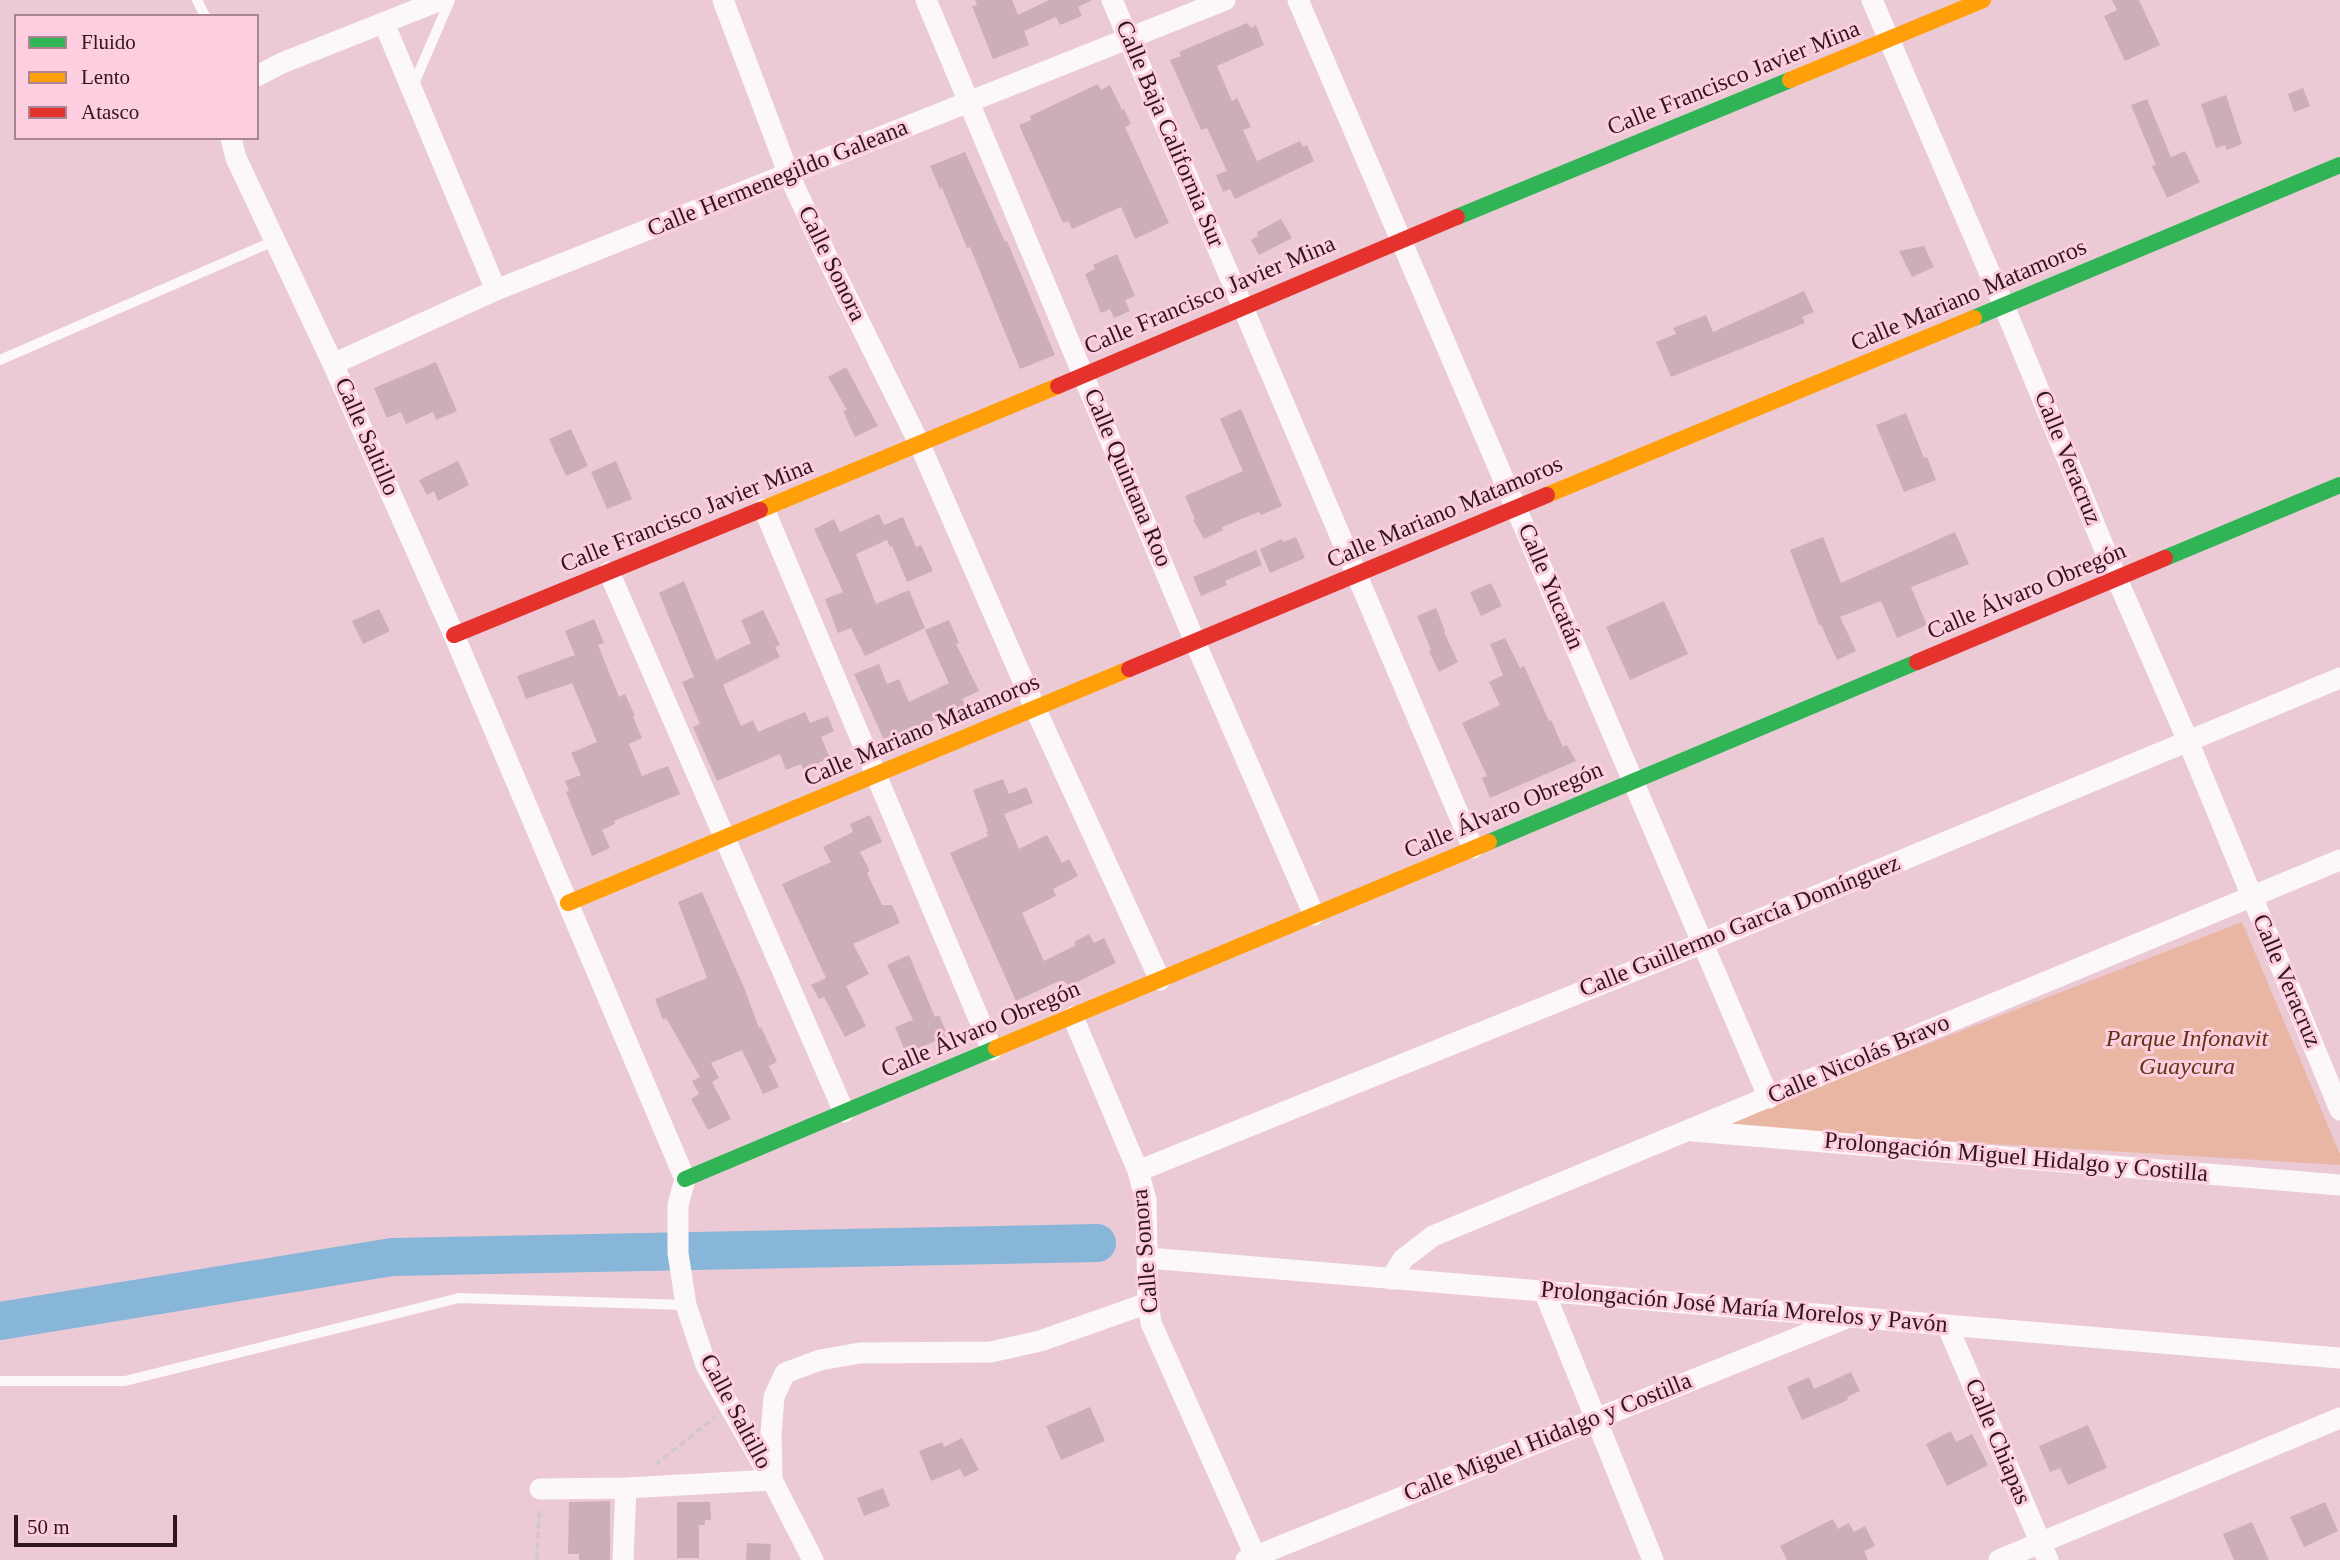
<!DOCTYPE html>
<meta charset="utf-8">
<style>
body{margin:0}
#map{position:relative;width:2340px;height:1560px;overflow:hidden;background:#ebcad6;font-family:"Times New Roman",serif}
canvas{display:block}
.legend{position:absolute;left:14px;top:14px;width:245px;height:126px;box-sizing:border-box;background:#fdcedf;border:2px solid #ab8493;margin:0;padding:9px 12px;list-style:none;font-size:21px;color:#311521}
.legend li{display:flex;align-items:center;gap:14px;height:35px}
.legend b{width:35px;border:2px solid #ab8493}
.scale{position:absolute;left:14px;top:1515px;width:163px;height:32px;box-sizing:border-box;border:4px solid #311521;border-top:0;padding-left:9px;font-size:21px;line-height:24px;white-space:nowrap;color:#311521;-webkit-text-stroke:5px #fdcedf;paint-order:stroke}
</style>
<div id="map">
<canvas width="2340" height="1560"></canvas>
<ul class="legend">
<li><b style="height:9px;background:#30b455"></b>Fluido</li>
<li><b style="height:9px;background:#ff9f0a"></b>Lento</li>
<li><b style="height:9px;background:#e5322d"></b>Atasco</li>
</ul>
<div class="scale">50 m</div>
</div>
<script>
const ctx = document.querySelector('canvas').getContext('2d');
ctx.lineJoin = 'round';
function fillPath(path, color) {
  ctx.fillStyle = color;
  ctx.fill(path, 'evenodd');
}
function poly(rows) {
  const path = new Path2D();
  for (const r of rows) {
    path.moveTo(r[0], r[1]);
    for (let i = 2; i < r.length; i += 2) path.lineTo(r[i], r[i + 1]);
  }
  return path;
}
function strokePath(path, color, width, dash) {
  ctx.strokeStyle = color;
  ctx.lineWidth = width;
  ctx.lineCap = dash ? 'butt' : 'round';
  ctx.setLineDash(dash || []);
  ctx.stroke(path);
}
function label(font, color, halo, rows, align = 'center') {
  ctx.font = font + ' "Times New Roman",serif';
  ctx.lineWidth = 6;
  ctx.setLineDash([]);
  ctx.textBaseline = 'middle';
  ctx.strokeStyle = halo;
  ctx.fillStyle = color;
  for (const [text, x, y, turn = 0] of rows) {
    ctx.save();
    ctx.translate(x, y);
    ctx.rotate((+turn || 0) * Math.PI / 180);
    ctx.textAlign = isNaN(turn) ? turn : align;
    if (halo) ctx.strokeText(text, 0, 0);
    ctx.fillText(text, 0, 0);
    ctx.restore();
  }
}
fillPath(poly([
 [2242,922,2340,1154,2340,1165,1713,1127]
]), '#e9b6a4');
strokePath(poly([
 [0,1321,392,1257,1097,1243]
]), '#87b6d8', 38);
fillPath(poly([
 [975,0,1012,0,1018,15,1049,0,1093,0,1078,7,1082,16,1060,25,1056,17,1024,31,1029,45,993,59,972,6,977,5],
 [2112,0,2139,0,2160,45,2125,61,2104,16,2117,10],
 [1247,23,1251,28,1256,25,1264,45,1217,66,1232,101,1237,98,1251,127,1243,130,1257,161,1300,141,1303,147,1307,145,1314,161,1235,199,1230,189,1223,192,1216,175,1227,171,1207,128,1201,130,1170,60,1181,56,1179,52],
 [1098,84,1101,90,1110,85,1122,110,1124,109,1131,124,1125,127,1169,223,1135,239,1121,207,1072,229,1068,221,1063,223,1019,125,1031,120,1030,116],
 [2303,88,2310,106,2294,112,2288,94],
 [2226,95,2242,144,2227,150,2225,145,2216,148,2201,104],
 [2147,99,2171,157,2185,151,2200,182,2167,198,2152,166,2156,165,2131,105],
 [965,152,1005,242,1007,241,1055,355,1020,369,970,247,967,248,942,188,940,189,930,166],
 [1281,219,1292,238,1259,255,1251,240,1258,236,1257,232],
 [1924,246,1934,267,1912,277,1899,251],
 [1117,254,1135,296,1125,300,1130,311,1114,318,1110,309,1101,313,1085,274,1095,269,1093,265],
 [1804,291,1814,312,1802,317,1805,323,1671,377,1656,342,1676,334,1673,328,1706,315,1713,332],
 [436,362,457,411,436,420,433,412,406,424,401,412,387,418,374,388],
 [846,367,878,426,855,437,843,411,847,410,828,377],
 [1241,409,1282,506,1261,515,1259,512,1222,527,1223,530,1204,539,1193,520,1195,519,1185,496,1243,471,1220,419],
 [1906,413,1924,458,1927,457,1936,480,1904,492,1876,425],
 [571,429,588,466,566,476,549,439],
 [458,461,469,485,438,501,434,491,427,495,419,480],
 [616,461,632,499,607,509,591,472],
 [879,514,884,525,903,517,916,547,921,545,933,571,907,582,892,546,890,547,887,540,856,554,876,604,909,590,925,628,865,656,851,628,838,633,825,599,843,592,814,529,834,519,840,532],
 [1955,532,1969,564,1911,587,1927,625,1897,638,1881,601,1840,617,1856,651,1837,660,1821,625,1819,625,1790,550,1823,537,1841,583],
 [1296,537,1305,558,1270,573,1260,549,1282,539,1283,542],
 [1256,550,1262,565,1225,581,1227,585,1201,596,1193,577],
 [684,581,716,660,751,643,741,620,763,610,780,645,775,647,780,657,723,685,741,726,753,720,758,732,805,712,810,723,828,716,834,731,821,737,830,758,803,769,801,764,786,770,780,754,717,781,693,727,700,724,682,682,694,677,659,593],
 [1491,583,1502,606,1481,616,1470,592],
 [1664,601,1688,654,1630,680,1606,627],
 [1436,608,1445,631,1444,632,1458,662,1439,672,1429,651,1431,650,1417,616],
 [379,609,390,631,363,644,352,621],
 [594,619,604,643,598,645,619,697,625,694,635,716,633,717,642,738,629,744,642,776,668,766,680,794,614,821,615,824,602,830,610,848,592,856,566,792,569,791,565,781,581,775,571,753,597,742,572,683,526,699,517,676,575,655,565,631],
 [949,620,959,643,956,644,979,691,962,699,966,706,885,742,854,674,879,664,887,684,899,679,909,702,949,683,925,630],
 [1505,638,1520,668,1524,666,1549,721,1551,720,1563,747,1567,745,1576,761,1490,798,1482,778,1487,776,1462,723,1500,705,1489,682,1503,675,1490,644],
 [1003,779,1009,794,1026,787,1033,803,1004,814,1019,849,1047,835,1062,863,1069,859,1078,876,1053,889,1056,896,1022,913,1044,961,1076,945,1074,942,1089,934,1094,943,1104,938,1116,963,1069,986,1064,981,1059,981,1016,1001,950,853,988,836,986,832,988,831,973,790],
 [870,815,882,842,860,852,870,871,867,873,882,905,892,905,900,923,853,944,869,974,846,986,866,1026,845,1037,824,997,819,999,811,985,826,978,782,884,831,862,823,847,853,832,850,824],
 [702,892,745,990,759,1028,761,1027,777,1062,769,1066,779,1087,763,1094,742,1050,711,1063,719,1078,712,1082,731,1119,708,1130,691,1099,699,1094,692,1081,700,1077,666,1018,663,1020,655,999,707,978,678,902],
 [909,955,935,1017,939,1015,948,1036,906,1053,895,1027,913,1020,887,965],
 [1851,1372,1860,1391,1847,1397,1848,1400,1802,1420,1787,1387,1809,1377,1814,1389],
 [1090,1407,1105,1441,1061,1460,1046,1426],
 [2088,1425,2107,1468,2068,1485,2060,1468,2050,1472,2039,1446],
 [1951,1431,1956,1442,1972,1434,1988,1465,1947,1486,1926,1444],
 [962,1438,979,1470,964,1477,960,1469,931,1481,919,1451,942,1442,944,1447],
 [883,1488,890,1506,864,1516,857,1498],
 [610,1501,610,1560,579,1560,579,1554,568,1554,569,1502],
 [677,1502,710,1502,711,1520,705,1520,705,1525,699,1525,699,1558,677,1558],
 [2325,1502,2338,1531,2304,1547,2290,1517],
 [1833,1519,1838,1529,1849,1523,1854,1532,1865,1526,1875,1546,1864,1551,1868,1560,1787,1560,1780,1546],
 [2252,1522,2269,1560,2234,1560,2223,1534],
 [747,1543,771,1544,770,1560,746,1560]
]), '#ccaeba');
strokePath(poly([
 [655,1465,715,1417],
 [537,1560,539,1510]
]), '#d2c8cc', 3.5, [7, 3.5]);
strokePath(poly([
 [197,0,205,16],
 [413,86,450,0],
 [0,360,274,241],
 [0,1381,125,1381,459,1298,686,1305]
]), '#fcf7f9', 10);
strokePath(poly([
 [723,0,789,175,828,259,920,445,1035,708,1160,980],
 [926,0,1195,642,1314,915],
 [1112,0,1473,848],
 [1298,0,1769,1098],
 [1872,0,2004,306,2117,579,2188,741,2340,1110],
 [384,23,496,290],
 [257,76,282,63,441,0],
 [231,138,236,158,333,364,454,635,685,1179,678,1205,678,1253,686,1305,706,1365,772,1480,813,1560],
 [333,364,496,290,1225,0],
 [764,509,992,1050],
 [609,572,844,1112],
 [1073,1017,1138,1171,1146,1200,1148,1303,1151,1323,1257,1560],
 [1693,1131,2340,1185],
 [1138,1171,1703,943,2340,678],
 [1148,1258,2340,1358],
 [1391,1279,1403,1259,1433,1236,2340,860],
 [1544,1291,1653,1560],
 [1947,1325,2048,1560],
 [772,1478,771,1433,774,1397,785,1373,820,1360,860,1353,991,1352,1040,1341,1148,1303],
 [540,1489,626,1488,772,1480],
 [623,1560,626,1488],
 [1246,1560,1844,1319],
 [1999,1560,2340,1418]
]), '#fcf7f9', 21);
strokePath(poly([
 [1457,217,1790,80],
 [1974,318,2340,165],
 [2165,558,2340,485],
 [1489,842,1917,662],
 [685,1179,996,1048]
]), '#30b455', 16);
strokePath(poly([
 [1790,80,1983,0],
 [1547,495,1974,318],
 [760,510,1058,386],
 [568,903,1129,669],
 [996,1048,1489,842]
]), '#ff9f0a', 16);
strokePath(poly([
 [1058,386,1457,217],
 [454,635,760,510],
 [1917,662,2165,558],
 [1129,669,1547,495]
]), '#e5322d', 16);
label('24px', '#311521', '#fdcedf', [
 ["Calle Francisco Javier Mina",1734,79,-22],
 ["Calle Baja California Sur",1169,134,67],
 ["Calle Hermenegildo Galeana",778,179,-22],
 ["Calle Sonora",831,264,64],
 ["Calle Francisco Javier Mina",1210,296,-23],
 ["Calle Mariano Matamoros",1969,296,-23],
 ["Calle Saltillo",366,437,66],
 ["Calle Veracruz",2067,458,68],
 ["Calle Quintana Roo",1127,478,67],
 ["Calle Mariano Matamoros",1445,513,-23],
 ["Calle Francisco Javier Mina",687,516,-22],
 ["Calle Yucatán",1550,587,67],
 ["Calle Álvaro Obregón",2027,592,-23],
 ["Calle Mariano Matamoros",922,731,-23],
 ["Calle Álvaro Obregón",1504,811,-23],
 ["Calle Guillermo García Domínguez",1740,927,-22],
 ["Calle Veracruz",2286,981,67],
 ["Calle Álvaro Obregón",981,1030,-23],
 ["Calle Nicolás Bravo",1859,1060,-23],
 ["Prolongación Miguel Hidalgo y Costilla",2016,1158,5],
 ["Calle Sonora",1146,1251,-95],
 ["Prolongación José María Morelos y Pavón",1744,1308,5],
 ["Calle Saltillo",735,1412,62],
 ["Calle Miguel Hidalgo y Costilla",1548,1438,-22],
 ["Calle Chiapas",1997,1442,67]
]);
label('italic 24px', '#623513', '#fdcedf', [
 ["Parque Infonavit",2187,1040],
 ["Guaycura",2187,1068]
]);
</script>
